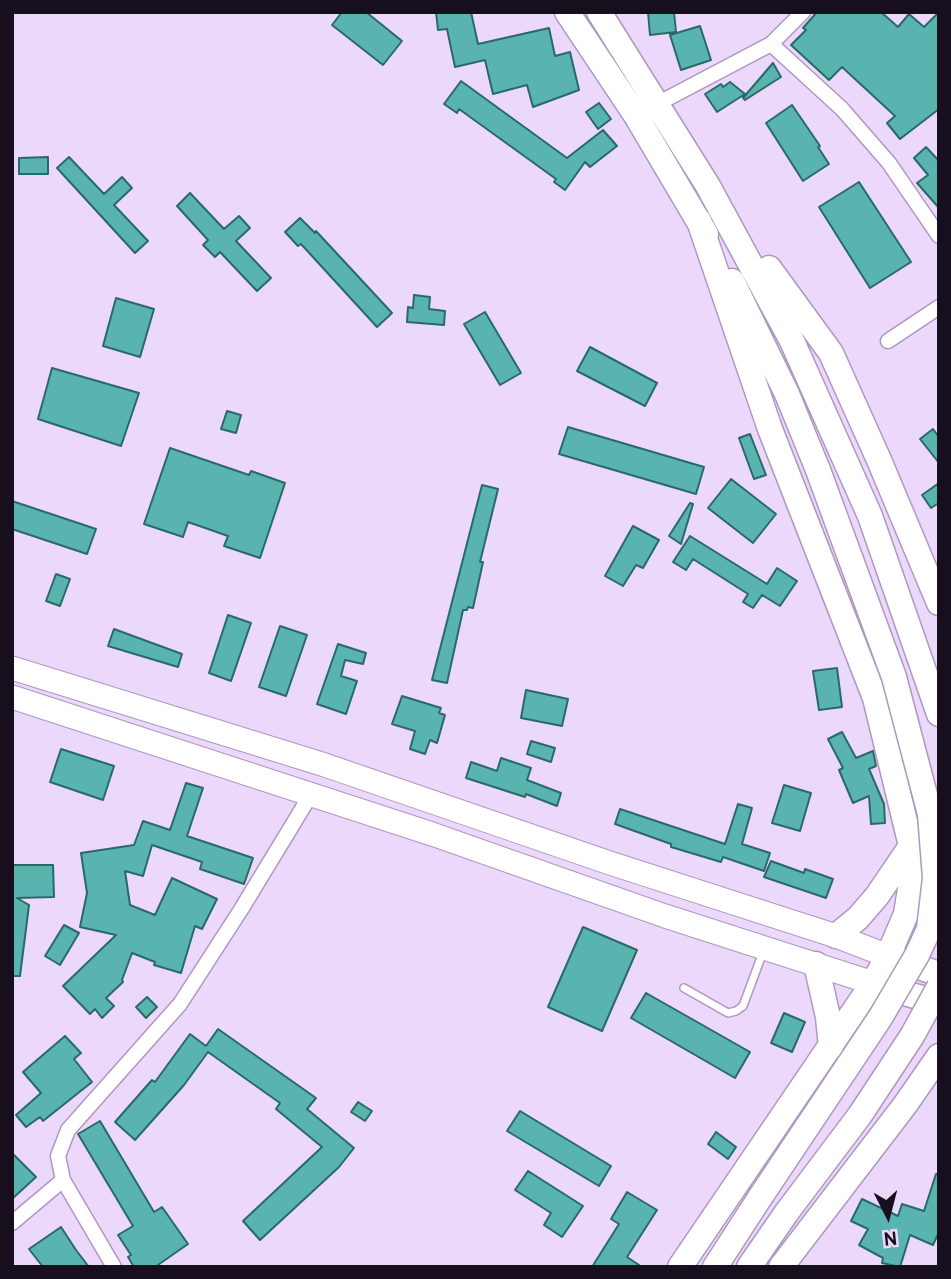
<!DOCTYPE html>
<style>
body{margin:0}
#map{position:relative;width:951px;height:1279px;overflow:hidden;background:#ecd8fb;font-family:Overpass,sans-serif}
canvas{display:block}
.frame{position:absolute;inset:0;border:14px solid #180f1e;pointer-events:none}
.north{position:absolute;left:853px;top:1181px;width:70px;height:70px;-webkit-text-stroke:5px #ecd8fb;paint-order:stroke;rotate:174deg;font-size:19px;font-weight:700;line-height:28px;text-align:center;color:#180f1e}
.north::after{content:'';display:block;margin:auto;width:24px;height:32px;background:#180f1e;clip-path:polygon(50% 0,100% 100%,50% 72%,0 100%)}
</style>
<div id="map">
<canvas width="951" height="1279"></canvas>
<div class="frame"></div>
<div class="north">N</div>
</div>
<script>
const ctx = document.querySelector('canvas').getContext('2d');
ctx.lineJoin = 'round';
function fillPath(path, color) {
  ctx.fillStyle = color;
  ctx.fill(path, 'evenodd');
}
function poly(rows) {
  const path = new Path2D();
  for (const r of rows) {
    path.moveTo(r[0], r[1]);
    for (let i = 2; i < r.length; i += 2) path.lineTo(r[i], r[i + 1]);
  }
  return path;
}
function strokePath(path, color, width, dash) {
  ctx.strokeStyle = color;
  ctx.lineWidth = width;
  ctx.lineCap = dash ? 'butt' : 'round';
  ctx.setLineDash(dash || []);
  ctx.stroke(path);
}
const building = poly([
 [342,12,366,12,402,41,383,65,332,25,342,12],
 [436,12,471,12,478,44,549,28,555,56,570,52,579,90,533,107,527,85,493,94,485,60,455,67,447,29,438,30,436,12],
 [648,12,674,12,676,32,650,35,648,12],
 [817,12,881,12,898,27,909,14,924,27,939,12,939,109,900,139,887,123,895,116,842,67,829,80,791,45,806,30,803,28,817,12],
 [700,26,711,60,681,70,670,35,700,26],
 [773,63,781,77,745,100,743,98,773,63],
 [461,81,567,158,603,130,617,146,590,167,585,162,565,190,554,182,556,179,459,109,457,113,444,104,461,81],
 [730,82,745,94,717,112,705,94,721,84,723,87,730,82],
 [599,103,611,119,598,129,586,112,599,103],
 [792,105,820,146,818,147,829,164,803,181,766,123,792,105],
 [926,147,939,161,939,208,917,183,928,175,914,158,926,147],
 [48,157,48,174,19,174,19,158,48,157],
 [69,157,104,194,122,177,132,188,114,205,148,241,135,253,57,168,69,157],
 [859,182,911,262,870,288,819,207,859,182],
 [190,193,224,229,239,216,250,228,236,241,271,278,257,291,220,252,215,257,203,245,208,240,177,206,190,193],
 [300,218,315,233,316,231,392,313,377,327,301,244,298,246,285,232,300,218],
 [414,295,430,297,429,309,445,311,444,325,407,322,408,307,413,308,414,295],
 [116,298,154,309,140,357,103,346,116,298],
 [485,312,521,373,500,385,464,324,485,312],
 [590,347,657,383,645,406,577,371,590,347],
 [52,368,139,393,121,446,38,419,52,368],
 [227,411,241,415,236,433,221,429,227,411],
 [568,427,704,467,696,494,559,454,568,427],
 [933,429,939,437,939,463,920,439,933,429],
 [750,434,766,475,754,479,739,438,750,434],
 [170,448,249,475,251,471,285,483,260,558,224,546,228,536,188,522,183,537,144,524,170,448],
 [731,479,776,514,753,543,708,508,731,479],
 [939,483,939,503,931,508,922,495,939,483],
 [482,485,498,489,480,562,483,562,473,608,468,607,467,610,463,610,447,683,432,680,482,485],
 [12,501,96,529,87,554,12,529,12,501],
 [690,503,693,504,681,544,669,536,690,503],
 [633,526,659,540,643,568,636,565,623,586,605,576,633,526],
 [690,536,767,584,777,568,797,581,780,606,762,595,753,608,743,602,748,594,693,559,686,570,673,562,690,536],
 [56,574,70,579,60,606,46,601,56,574],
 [228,615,251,623,231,681,209,673,228,615],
 [280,626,307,635,286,696,259,687,280,626],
 [114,629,182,654,178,667,108,646,114,629],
 [338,644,366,653,363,664,345,660,341,676,357,681,346,714,317,704,338,644],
 [837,668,842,707,819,710,813,671,837,668],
 [526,690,568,699,562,726,521,718,526,690],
 [402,696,441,708,439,713,445,715,437,743,430,740,425,754,410,749,415,731,392,724,402,696],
 [842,732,856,758,873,751,876,766,869,769,884,804,885,823,871,824,869,796,853,803,839,770,843,768,828,739,842,732],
 [531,741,555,748,551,762,527,754,531,741],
 [61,749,114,766,103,800,50,782,61,749],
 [501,758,531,768,527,780,561,793,557,806,526,794,525,797,466,778,471,762,497,771,501,758],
 [186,783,203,788,187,836,253,858,244,884,200,869,202,862,152,845,143,876,125,871,130,905,155,915,172,878,217,899,202,929,195,926,181,973,154,965,155,962,132,953,122,980,123,982,106,998,114,1006,102,1018,95,1009,90,1014,63,986,116,935,80,927,87,893,81,853,134,845,143,821,170,830,186,783],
 [784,785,811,793,800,831,772,823,784,785],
 [738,804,752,808,742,844,770,853,764,871,723,857,721,862,671,847,671,844,615,824,620,809,725,844,738,804],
 [771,861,804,873,805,869,833,879,826,898,764,877,771,861],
 [12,865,53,865,54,897,17,898,29,905,20,976,12,976,12,865],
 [64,925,79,933,60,965,45,956,64,925],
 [583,927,637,950,602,1031,548,1007,583,927],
 [646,993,750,1052,735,1078,631,1018,646,993],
 [147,997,157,1007,146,1018,136,1007,147,997],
 [784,1013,805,1022,792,1052,771,1043,784,1013],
 [218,1029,316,1098,307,1109,354,1148,339,1167,260,1240,243,1221,322,1147,276,1109,280,1103,208,1052,184,1085,135,1140,115,1122,152,1080,155,1082,190,1034,206,1046,218,1029],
 [65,1036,81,1053,74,1059,92,1082,43,1121,40,1117,26,1127,16,1115,41,1093,23,1072,65,1036],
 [358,1102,372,1111,365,1121,351,1112,358,1102],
 [520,1111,611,1166,599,1186,507,1131,520,1111],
 [100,1121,154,1212,162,1207,188,1244,155,1267,134,1267,128,1257,131,1255,118,1235,133,1226,78,1134,100,1121],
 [716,1132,736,1147,728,1159,708,1144,716,1132],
 [12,1153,36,1177,12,1199,12,1153],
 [528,1171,583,1206,562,1237,544,1225,551,1213,515,1190,528,1171],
 [936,1174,939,1174,939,1232,933,1245,910,1235,900,1267,882,1263,883,1258,859,1245,868,1229,851,1221,862,1199,898,1216,902,1204,924,1211,936,1174],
 [627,1192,657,1210,627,1257,642,1267,592,1267,619,1224,611,1219,627,1192],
 [61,1227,76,1250,89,1267,43,1267,29,1249,61,1227]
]);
fillPath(building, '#59b4af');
strokePath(building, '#296a66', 2);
const lane = poly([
 [684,988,728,1013,736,1011,743,1006,763,952]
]);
const street = poly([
 [771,44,842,109,889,163,939,236],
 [657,104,771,44,803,12],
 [888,341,939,307],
 [12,1223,63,1180],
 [114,1267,63,1180,58,1156,68,1130,180,1004,242,908,310,796]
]);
const primary = poly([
 [12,668,325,765,610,863,836,936,888,956],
 [12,697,432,834,665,916,873,983]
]);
const highway = poly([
 [567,12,635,114,706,234],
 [599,12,708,186,792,341,870,516,939,714],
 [769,268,831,353,879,460,939,603],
 [732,281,787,394,818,470],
 [836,936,858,918,877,896,911,846],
 [893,958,939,974],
 [816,964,828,1017,831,1047],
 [877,985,939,1003],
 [680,1267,873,983,888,956,906,914,913,870,911,846,875,698,770,429,699,221],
 [715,1267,761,1196],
 [749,1267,787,1212],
 [781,1267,905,1105,939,1056]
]);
strokePath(lane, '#ae97c0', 10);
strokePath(street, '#ae97c0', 17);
strokePath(primary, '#ae97c0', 25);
strokePath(highway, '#ae97c0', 27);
strokePath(lane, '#fff', 7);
strokePath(street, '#fff', 14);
strokePath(primary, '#fff', 23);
strokePath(highway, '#fff', 24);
const highwayBridge = poly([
 [761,1196,880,1018,917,955,929,929,935,878,930,814,894,677,818,470],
 [787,1212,860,1115,912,1036,939,987]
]);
strokePath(highwayBridge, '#ae97c0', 27, []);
strokePath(highwayBridge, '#fff', 24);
</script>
